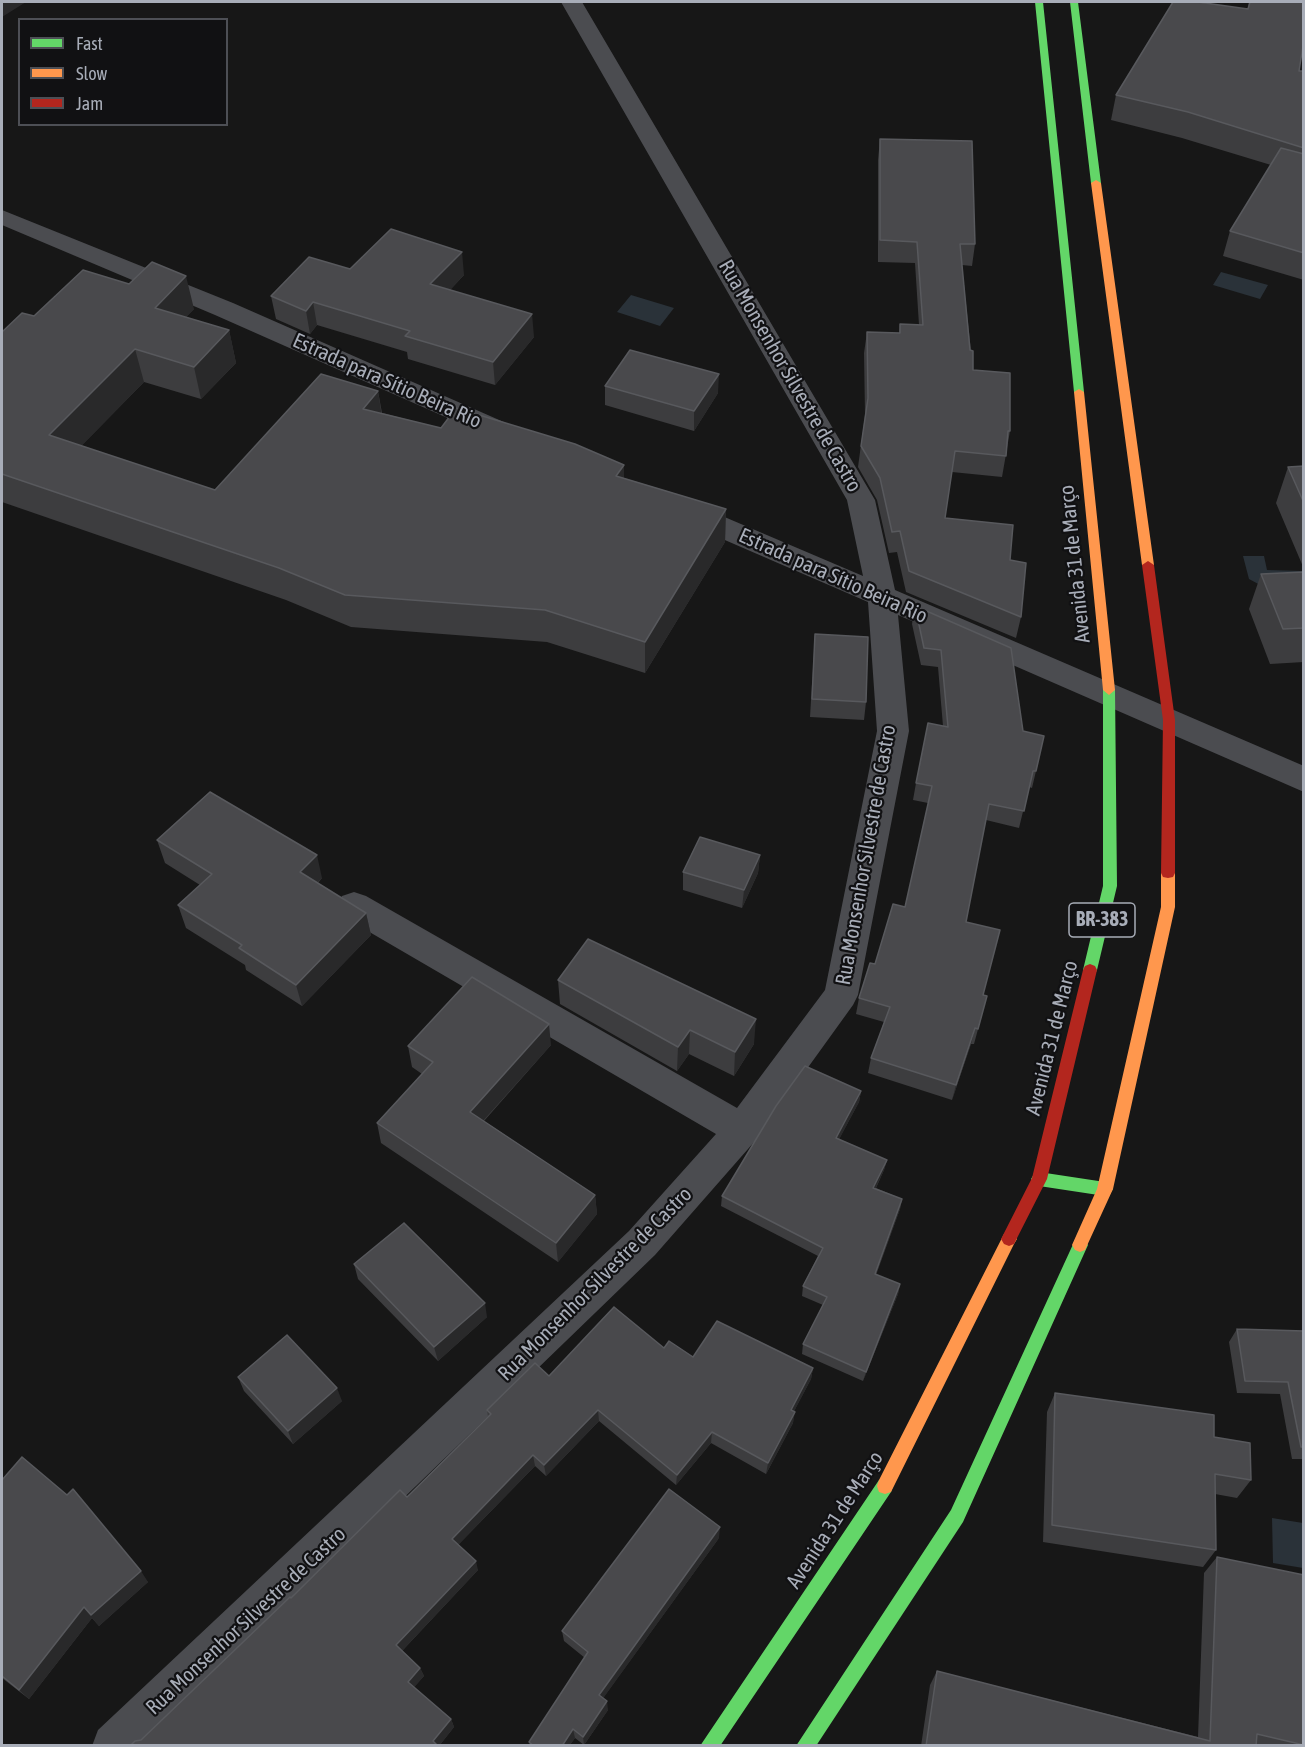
<!DOCTYPE html>
<meta charset="utf-8">
<style>
body{margin:0}
#map{position:relative;width:1305px;height:1747px;overflow:hidden;background:#171717;font-family:"Asap Condensed",sans-serif}
canvas{display:block}
.frame{position:absolute;inset:0;border:3px solid #a8adb8;pointer-events:none}
.legend{position:absolute;left:18px;top:18px;width:210px;height:108px;box-sizing:border-box;background:#111113;border:2px solid #4d4f55;margin:0;padding:8px 10px;list-style:none;font-size:18px;color:#a8adb8}
.legend li{display:flex;align-items:center;gap:12px;height:30px}
.legend b{width:30px;border:2px solid #4d4f55}
</style>
<div id="map">
<canvas width="1305" height="1747"></canvas>
<div class="frame"></div>
<ul class="legend">
<li><b style="height:8px;background:#63d668"></b>Fast</li>
<li><b style="height:8px;background:#ff974d"></b>Slow</li>
<li><b style="height:8px;background:#b3261e"></b>Jam</li>
</ul>
</div>
<script>
const ctx = document.querySelector('canvas').getContext('2d');
ctx.lineJoin = 'round';
function fillPath(path, color) {
  ctx.fillStyle = color;
  ctx.fill(path, 'evenodd');
}
function poly(rows) {
  const path = new Path2D();
  for (const r of rows) {
    path.moveTo(r[0], r[1]);
    for (let i = 2; i < r.length; i += 2) path.lineTo(r[i], r[i + 1]);
  }
  return path;
}
function strokePath(path, color, width, dash) {
  ctx.strokeStyle = color;
  ctx.lineWidth = width;
  ctx.lineCap = dash ? 'butt' : 'round';
  ctx.setLineDash(dash || []);
  ctx.stroke(path);
}
function label(font, color, halo, rows, align = 'center') {
  ctx.font = font + ' "Asap Condensed",sans-serif';
  ctx.lineWidth = 4.5;
  ctx.setLineDash([]);
  ctx.textBaseline = 'middle';
  ctx.strokeStyle = halo;
  ctx.fillStyle = color;
  for (const [text, x, y, turn = 0] of rows) {
    ctx.save();
    ctx.translate(x, y);
    ctx.rotate((+turn || 0) * Math.PI / 180);
    ctx.textAlign = isNaN(turn) ? turn : align;
    if (halo) ctx.strokeText(text, 0, 0);
    ctx.fillText(text, 0, 0);
    ctx.restore();
  }
}
fillPath(poly([
 [1221,272,1268,285,1260,299,1213,285],
 [631,295,674,308,660,326,617,312],
 [1243,556,1264,556,1267,570,1303,571,1303,595,1277,594,1249,579],
 [1272,1518,1303,1523,1303,1568,1273,1563]
]), '#2a3239');
fillPath(poly([
 [561,2,582,2,875,500,895,590,1304,766,1304,792,898,615,909,731,858,995,853,1005,755,1141,655,1255,147,1746,92,1746,98,1730,629,1231,716,1134,342,916,337,906,342,896,354,892,366,896,737,1108,825,990,877,731,868,602,674,518,670,511,674,504,684,501,694,504,863,576,847,500,561,2],
 [2,210,233,303,506,423,510,429,506,435,496,438,486,435,215,315,2,225,2,210]
]), '#4b4c50');
fillPath(poly([
 [1035,2,1043,2,1084,392,1079,395,1074,392,1035,2],
 [1070,2,1078,2,1101,183,1096,186,1091,183,1070,2],
 [1109,685,1115,690,1117,886,1097,970,1095,974,1090,976,1085,974,1083,970,1103,886,1103,690,1109,685],
 [1039,1172,1105,1182,1110,1184,1113,1189,1110,1194,1105,1196,1039,1186,1034,1184,1031,1179,1034,1174,1039,1172],
 [1080,1238,1085,1240,1088,1245,963,1522,816,1746,796,1746,951,1510,1075,1240,1080,1238],
 [885,1478,891,1480,893,1486,891,1492,720,1746,700,1746,879,1480,885,1478]
]), '#63d668');
fillPath(poly([
 [1096,180,1101,183,1154,565,1148,569,1142,565,1091,183,1096,180],
 [1079,389,1084,392,1115,690,1109,695,1103,690,1074,392,1079,389],
 [1168,868,1173,869,1175,873,1175,907,1113,1189,1085,1250,1080,1252,1075,1250,1072,1245,1097,1189,1161,907,1161,873,1163,869,1168,868],
 [1009,1232,1014,1234,1017,1239,1014,1244,891,1492,885,1494,879,1492,877,1486,879,1480,1004,1234,1009,1232]
]), '#ff974d');
fillPath(poly([
 [1148,561,1154,565,1175,720,1175,873,1173,877,1168,878,1163,877,1161,873,1163,720,1142,565,1148,561],
 [1090,964,1095,966,1097,970,1047,1179,1014,1244,1009,1246,1004,1244,1001,1239,1032,1178,1083,970,1085,966,1090,964]
]), '#b3261e');
fillPath(poly([
 [1249,2,1304,2,1299,71,1304,71,1304,280,1223,256,1230,231,1271,165,1182,138,1111,120,1116,95,1248,8],
 [880,139,975,244,972,266,962,265,973,370,1010,431,1002,477,952,472,945,518,1010,560,1021,617,1016,638,906,592,897,552,889,553,877,500,858,467,865,415,864,353,867,332,899,333,900,324,919,325,915,263,878,262,878,160],
 [350,269,464,275,450,290,534,337,495,385,408,359,407,352,317,325,310,334,276,319,271,296],
 [194,309,186,317,229,330,236,363,201,399,144,382,81,446,215,490,378,391,382,413,441,428,624,465,624,478,726,509,725,542,645,673,547,642,351,627,286,600,2,502,2,332],
 [605,386,718,393,694,431,605,405],
 [1304,466,1304,569,1276,503,1288,467],
 [1304,572,1304,662,1270,664,1249,609,1261,574],
 [915,606,1023,731,1036,771,1032,788,1029,787,1019,828,986,820,966,922,983,995,987,996,974,1044,971,1044,952,1100,868,1073,871,1058,884,1022,856,1014,859,998,875,964,905,907,928,803,913,800,916,783,943,726,938,667,921,665,912,624],
 [815,634,866,702,864,720,810,717],
 [157,840,322,878,318,883,366,913,371,935,302,1006,246,970,245,965,186,928,178,905,200,885,165,863],
 [760,855,758,873,742,908,683,890,683,872],
 [558,980,754,1044,734,1076,689,1054,677,1071,560,1004],
 [551,1045,484,1121,595,1195,597,1214,558,1262,381,1143,377,1123,422,1074,412,1067,408,1046],
 [861,1091,859,1102,839,1139,887,1160,884,1170,876,1188,902,1199,900,1209,876,1275,900,1284,898,1294,863,1381,802,1354,803,1344,823,1305,802,1296,803,1286,818,1256,721,1206,722,1196],
 [354,1264,487,1317,438,1361,358,1279],
 [1237,1329,1304,1331,1304,1459,1292,1459,1280,1394,1237,1393,1229,1342],
 [664,1348,693,1357,813,1368,811,1379,794,1411,793,1423,766,1474,711,1443,676,1485,599,1421,546,1476,535,1466,458,1545,478,1570,402,1651,420,1668,424,1676,414,1687,451,1719,454,1727,439,1746,130,1746,141,1740,291,1598,407,1497,488,1417,487,1410,549,1376],
 [238,1377,342,1401,293,1444,244,1391],
 [1055,1393,1214,1437,1251,1480,1237,1498,1215,1494,1216,1550,1203,1567,1043,1542,1047,1412],
 [2,1480,148,1582,99,1626,92,1618,29,1699,2,1678],
 [719,1538,603,1698,608,1710,584,1745,575,1738,569,1746,530,1746,529,1742,585,1658,564,1641,562,1631],
 [1217,1557,1304,1575,1304,1746,921,1746,930,1685,937,1671,1198,1737,1204,1573]
]), '#3d3d3f');
fillPath(poly([
 [2,2,26,2,2,17],
 [462,252,464,275,433,308,430,284],
 [186,276,194,309,163,340,155,308],
 [313,302,317,325,310,334,306,311],
 [532,314,534,337,495,385,493,362],
 [229,330,236,363,201,399,194,367],
 [135,349,144,382,60,468,49,435],
 [719,374,718,393,694,431,694,411],
 [378,391,383,424,363,409],
 [624,465,624,497,616,476],
 [726,509,725,542,645,673,645,642],
 [317,855,322,878,305,895,300,872],
 [760,855,758,873,742,908,744,890],
 [366,913,371,935,302,1006,296,985],
 [756,1019,754,1044,734,1076,735,1052],
 [549,1024,551,1045,473,1132,470,1112],
 [975,1028,971,1044,952,1100,956,1085],
 [690,1030,689,1054,677,1071,678,1047],
 [861,1091,859,1102,834,1149,836,1138],
 [887,1160,884,1170,871,1198,873,1188],
 [595,1195,597,1214,558,1262,556,1243],
 [902,1199,900,1209,872,1284,875,1274],
 [900,1284,898,1294,863,1381,866,1372],
 [485,1303,487,1317,438,1361,434,1347],
 [813,1368,811,1379,789,1421,791,1410],
 [337,1388,342,1401,293,1444,288,1431],
 [598,1410,599,1421,546,1476,544,1465],
 [795,1412,793,1423,766,1474,768,1463],
 [712,1432,711,1443,676,1485,677,1475],
 [533,1455,535,1466,454,1549,452,1539],
 [720,1527,719,1538,599,1704,599,1695],
 [476,1561,478,1570,399,1654,396,1645],
 [141,1571,148,1582,99,1626,92,1618,29,1699,19,1690,84,1607],
 [420,1668,424,1676,411,1691,408,1682],
 [607,1701,608,1710,584,1745,583,1737],
 [451,1719,454,1727,439,1746,435,1746,433,1741],
 [573,1729,575,1738,569,1746,562,1746]
]), '#29292a');
const building = poly([
 [1173,2,1198,2,1248,9,1250,2,1304,2,1304,40,1299,71,1304,71,1304,148,1188,112,1116,95,1173,2],
 [880,139,972,141,975,244,960,244,970,350,973,351,973,370,1010,373,1010,431,1008,431,1006,456,955,451,945,518,1013,525,1010,560,1026,563,1021,617,909,571,900,531,892,532,880,478,861,446,868,398,867,332,900,333,900,324,923,325,917,242,880,240,880,139],
 [1281,148,1304,154,1304,253,1230,231,1281,148],
 [391,229,462,252,430,284,532,314,493,362,405,336,410,331,313,302,306,311,271,296,309,257,350,269,391,229],
 [152,262,186,276,155,308,229,330,194,367,135,349,49,435,215,490,321,374,378,391,363,409,441,428,456,408,575,444,624,465,616,476,726,509,645,642,545,610,345,595,279,568,2,474,2,332,22,313,34,316,83,270,129,284,152,262],
 [630,350,719,374,694,411,605,386,630,350],
 [1304,466,1304,503,1288,467,1304,466],
 [1304,572,1304,628,1283,629,1261,574,1304,572],
 [915,606,1011,648,1023,731,1044,736,1036,771,1033,771,1024,811,989,804,966,922,1000,930,983,995,987,996,978,1029,975,1028,956,1085,871,1058,890,1007,859,998,870,963,875,964,893,904,905,907,932,786,916,783,928,723,948,727,941,650,924,648,915,606],
 [815,634,868,637,866,702,812,699,815,634],
 [210,792,317,855,300,872,366,913,296,985,239,948,242,945,178,905,212,874,157,840,210,792],
 [700,837,760,855,744,890,683,872,700,837],
 [588,939,756,1019,735,1052,690,1030,678,1047,558,980,588,939],
 [472,977,549,1024,470,1112,595,1195,556,1243,377,1123,433,1062,408,1046,472,977],
 [805,1066,861,1091,836,1138,887,1160,873,1188,902,1199,875,1274,900,1284,866,1372,803,1344,827,1297,803,1286,823,1248,722,1196,776,1106,805,1066],
 [404,1223,485,1303,434,1347,354,1264,404,1223],
 [614,1307,664,1348,669,1341,693,1357,717,1321,813,1368,791,1410,795,1412,768,1463,712,1432,677,1475,598,1410,544,1465,533,1455,452,1539,476,1561,396,1645,420,1668,408,1682,451,1719,433,1741,438,1746,130,1746,135,1741,141,1740,290,1597,291,1598,400,1490,407,1497,491,1414,487,1410,535,1363,549,1376,614,1307],
 [1237,1329,1304,1331,1304,1447,1301,1447,1288,1382,1245,1381,1237,1329],
 [287,1335,337,1388,288,1431,238,1377,287,1335],
 [1055,1393,1214,1415,1214,1437,1250,1443,1251,1480,1215,1474,1216,1550,1052,1525,1055,1393],
 [22,1457,67,1495,73,1489,141,1571,91,1615,84,1607,19,1690,2,1676,2,1480,22,1457],
 [669,1489,720,1527,599,1695,607,1701,583,1737,573,1729,562,1746,534,1746,529,1742,588,1652,562,1631,669,1489],
 [1217,1557,1304,1575,1304,1745,1257,1734,1256,1746,926,1746,937,1671,1210,1741,1217,1557]
]);
fillPath(building, '#49494c');
strokePath(building, '#58595d', 1.5);
for (const [x, y, w] of [
 [1102,920,66]
]) {
  const box = new Path2D();
  box.roundRect(x - w / 2, y - 17, w, 34, 4.5);
  ctx.fillStyle = '#111113';
  ctx.fill(box);
  strokePath(box, '#a8adb8', 1.5);
}
label('bold 20px', '#a8adb8', null, [
 ["BR-383",1102,920]
]);
label('21px', '#a8adb8', '#111113', [
 ["Rua Monsenhor Silvestre de Castro",790,376,60],
 ["Estrada para Sítio Beira Rio",387,381,24],
 ["Avenida 31 de Março",1075,564,-96],
 ["Estrada para Sítio Beira Rio",833,576,24],
 ["Rua Monsenhor Silvestre de Castro",866,855,-80],
 ["Avenida 31 de Março",1052,1038,-76],
 ["Rua Monsenhor Silvestre de Castro",595,1284,-45],
 ["Avenida 31 de Março",835,1520,-57],
 ["Rua Monsenhor Silvestre de Castro",246,1621,-43]
]);
</script>
